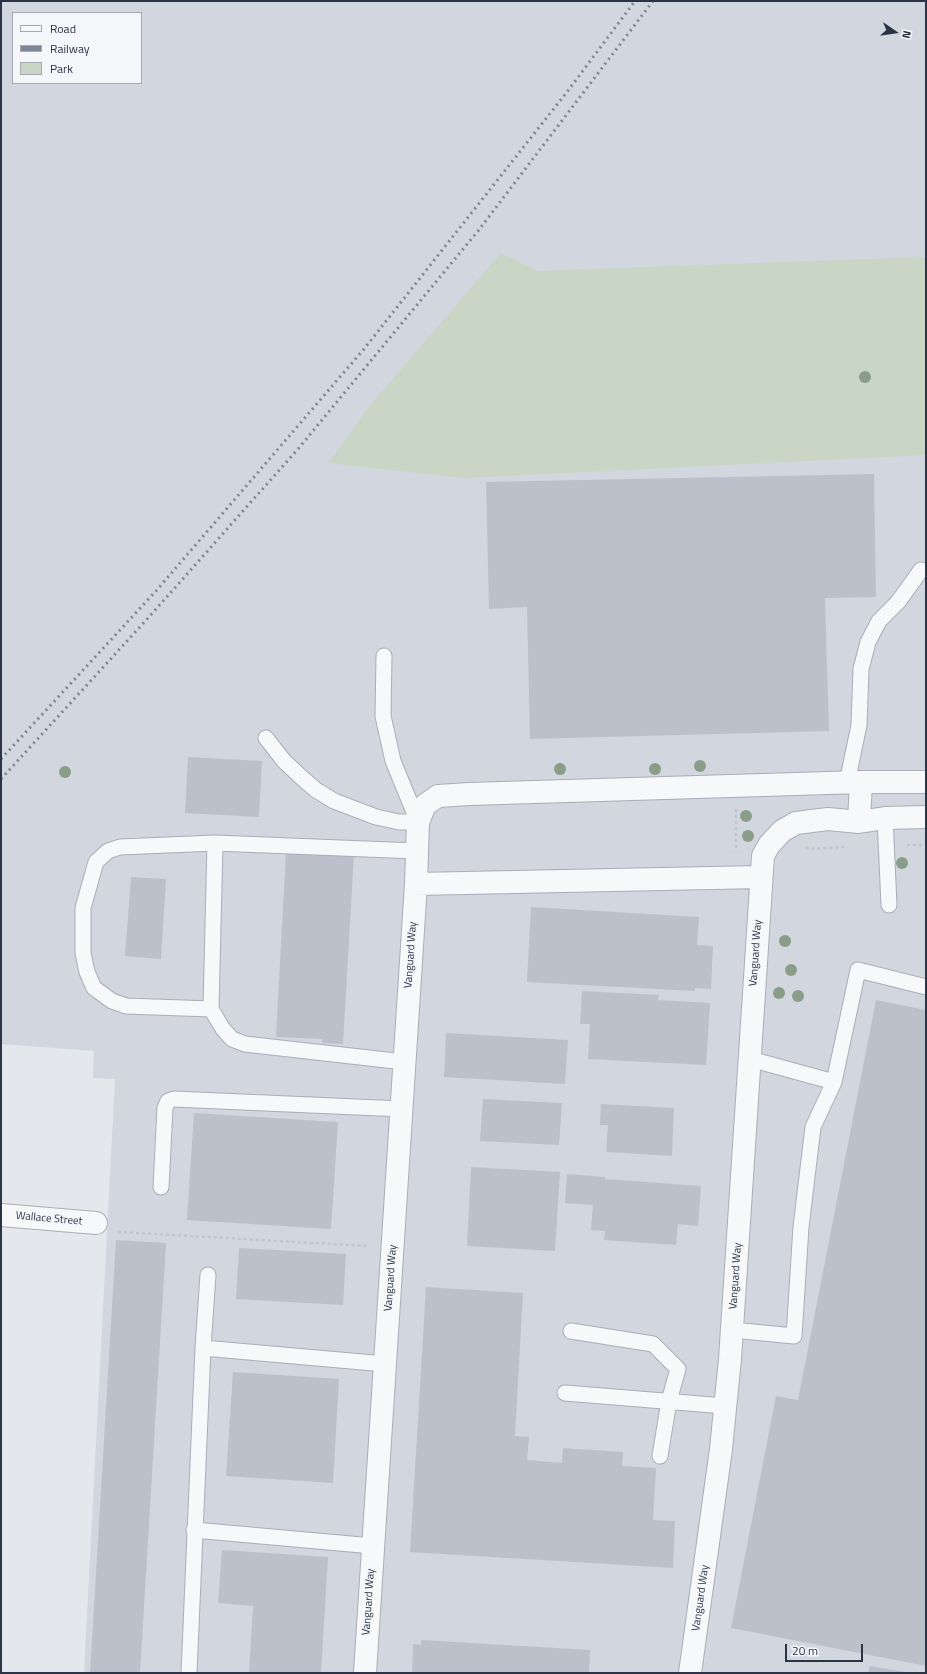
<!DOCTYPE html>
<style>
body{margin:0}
#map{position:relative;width:927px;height:1674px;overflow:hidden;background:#e4e7ec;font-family:"Titillium Web",sans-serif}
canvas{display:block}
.frame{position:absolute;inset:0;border:2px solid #2b3445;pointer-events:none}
.legend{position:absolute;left:12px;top:12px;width:130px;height:72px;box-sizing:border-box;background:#f4f6f9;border:1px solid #a4a8b1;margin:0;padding:5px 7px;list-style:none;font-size:12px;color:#2b3445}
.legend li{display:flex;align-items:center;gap:8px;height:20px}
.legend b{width:20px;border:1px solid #a4a8b1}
.north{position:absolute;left:875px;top:12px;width:40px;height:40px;-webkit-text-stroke:3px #f4f6f9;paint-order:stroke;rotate:103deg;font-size:11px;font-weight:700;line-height:16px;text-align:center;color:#2b3445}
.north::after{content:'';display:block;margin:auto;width:14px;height:18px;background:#2b3445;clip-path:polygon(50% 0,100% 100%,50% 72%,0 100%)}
.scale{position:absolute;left:785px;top:1644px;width:78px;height:18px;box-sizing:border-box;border:2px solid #2b3445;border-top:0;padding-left:5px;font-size:12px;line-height:14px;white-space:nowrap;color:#2b3445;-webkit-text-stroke:3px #f4f6f9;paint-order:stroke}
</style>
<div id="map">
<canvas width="927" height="1674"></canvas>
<div class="frame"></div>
<ul class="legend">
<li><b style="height:5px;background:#f7f8fa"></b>Road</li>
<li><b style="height:5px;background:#7d8696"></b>Railway</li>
<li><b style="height:11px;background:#c9d6c5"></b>Park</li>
</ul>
<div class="north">N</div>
<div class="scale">20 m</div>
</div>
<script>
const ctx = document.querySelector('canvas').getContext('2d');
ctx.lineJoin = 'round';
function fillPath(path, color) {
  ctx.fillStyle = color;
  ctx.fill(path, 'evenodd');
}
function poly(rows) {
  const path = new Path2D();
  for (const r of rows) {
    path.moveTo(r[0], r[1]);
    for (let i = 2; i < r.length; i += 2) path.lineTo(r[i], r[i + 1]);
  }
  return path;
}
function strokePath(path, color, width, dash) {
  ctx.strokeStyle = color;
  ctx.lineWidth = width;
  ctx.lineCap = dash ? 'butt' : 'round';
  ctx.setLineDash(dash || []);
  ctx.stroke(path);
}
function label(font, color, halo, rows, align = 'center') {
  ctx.font = font + ' "Titillium Web",sans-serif';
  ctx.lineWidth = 3;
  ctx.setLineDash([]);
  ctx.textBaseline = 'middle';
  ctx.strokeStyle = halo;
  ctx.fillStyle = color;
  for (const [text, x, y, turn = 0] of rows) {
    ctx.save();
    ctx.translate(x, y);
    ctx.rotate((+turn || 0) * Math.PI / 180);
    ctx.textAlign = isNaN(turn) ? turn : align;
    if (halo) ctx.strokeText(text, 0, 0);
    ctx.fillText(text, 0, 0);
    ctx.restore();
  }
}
fillPath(poly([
 [1,1,926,1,926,1673,84,1673,115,1079,93,1078,94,1051,1,1044],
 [13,13,141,13,141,83,13,83]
]), '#d2d6de');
fillPath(poly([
 [501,253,537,271,926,257,926,455,463,478,328,463,369,407]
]), '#c9d6c5');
fillPath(poly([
 [874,474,876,597,825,598,829,731,530,739,527,607,489,609,486,482],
 [188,757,262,761,259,817,185,813],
 [286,852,354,854,343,1044,322,1043,322,1039,276,1037],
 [131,877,166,879,161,959,125,956],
 [531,907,699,917,697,945,713,946,711,989,695,988,695,991,527,982],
 [582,991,659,995,658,1000,710,1003,706,1065,588,1059,590,1024,580,1024],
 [876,1000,926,1010,926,1666,731,1628,776,1396,798,1400],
 [446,1033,568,1040,565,1084,444,1077],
 [483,1099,562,1103,559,1145,480,1141],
 [601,1104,674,1108,672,1156,606,1152,608,1125,600,1125],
 [194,1113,338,1122,331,1229,187,1220],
 [471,1167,560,1172,555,1251,467,1246],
 [567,1174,605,1177,605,1179,701,1186,698,1226,678,1224,676,1245,604,1240,605,1231,591,1230,593,1205,565,1203],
 [116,1240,166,1243,140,1673,90,1673],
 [239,1248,346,1254,343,1305,236,1299],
 [426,1287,523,1293,515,1436,529,1437,527,1460,562,1463,563,1448,623,1452,622,1466,656,1468,653,1520,675,1521,673,1568,410,1552],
 [233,1372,339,1379,333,1483,226,1476],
 [222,1550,328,1557,321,1673,249,1673,253,1606,218,1603],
 [421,1640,590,1650,589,1673,412,1673,413,1644,421,1645],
 [870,1666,906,1672,906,1673,868,1673]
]), '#bbc0ca');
const service = poly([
 [266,738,284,761,301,777,316,790,334,801,376,817,399,822,418,822,393,761,383,716,384,656],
 [847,783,859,725,861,669,868,642,879,621,898,602,921,570],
 [885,818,889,905],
 [215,843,211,1009,223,1029,232,1039,245,1044,404,1062],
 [211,1009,126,1006,112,1001,94,988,87,972,83,953,83,908,96,862,108,851,120,847,215,843,416,851],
 [750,1059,834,1082,858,970,926,987],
 [161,1187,165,1108,168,1101,174,1099,402,1109],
 [732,1330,794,1336,801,1227,813,1127,834,1082],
 [571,1331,653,1344,678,1369,669,1401,660,1456],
 [203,1348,208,1275],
 [565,1393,725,1406],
 [194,1530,373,1546],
 [189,1673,203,1348,385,1364]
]);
const minor = poly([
 [859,822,861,782],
 [416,884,761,877],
 [1,1215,96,1223],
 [365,1673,416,884,418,822,425,805,438,796,469,794,861,782,926,782],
 [690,1673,721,1449,730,1359,763,856,769,845,782,831,796,823,828,819,859,822,885,818,926,817]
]);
strokePath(service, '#a9aeb7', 17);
strokePath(minor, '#a9aeb7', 24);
strokePath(poly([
 [736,809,736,852],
 [907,845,926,845],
 [806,847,809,849,846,847],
 [118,1232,368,1246]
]), '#c2c5cb', 2.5, [3, 3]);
strokePath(service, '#f7f8fa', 15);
strokePath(minor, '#f7f8fa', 22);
strokePath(poly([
 [1,759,156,591,364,349,567,92,635,1],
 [1,779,149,617,298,449,478,231,653,1]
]), '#7d8696', 3, [2, 4]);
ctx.fillStyle = '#899d89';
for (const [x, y] of [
 [865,377],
 [700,766],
 [560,769],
 [655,769],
 [65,772],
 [746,816],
 [748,836],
 [902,863],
 [785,941],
 [791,970],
 [779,993],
 [798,996]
]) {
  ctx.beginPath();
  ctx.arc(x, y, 6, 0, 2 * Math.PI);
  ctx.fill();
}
label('11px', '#2b3445', '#f4f6f9', [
 ["Vanguard Way",756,953,-86],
 ["Vanguard Way",411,955,-86],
 ["Wallace Street",49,1219,5],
 ["Vanguard Way",736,1276,-86],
 ["Vanguard Way",391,1278,-86],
 ["Vanguard Way",701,1598,-82],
 ["Vanguard Way",369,1602,-86]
]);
</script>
